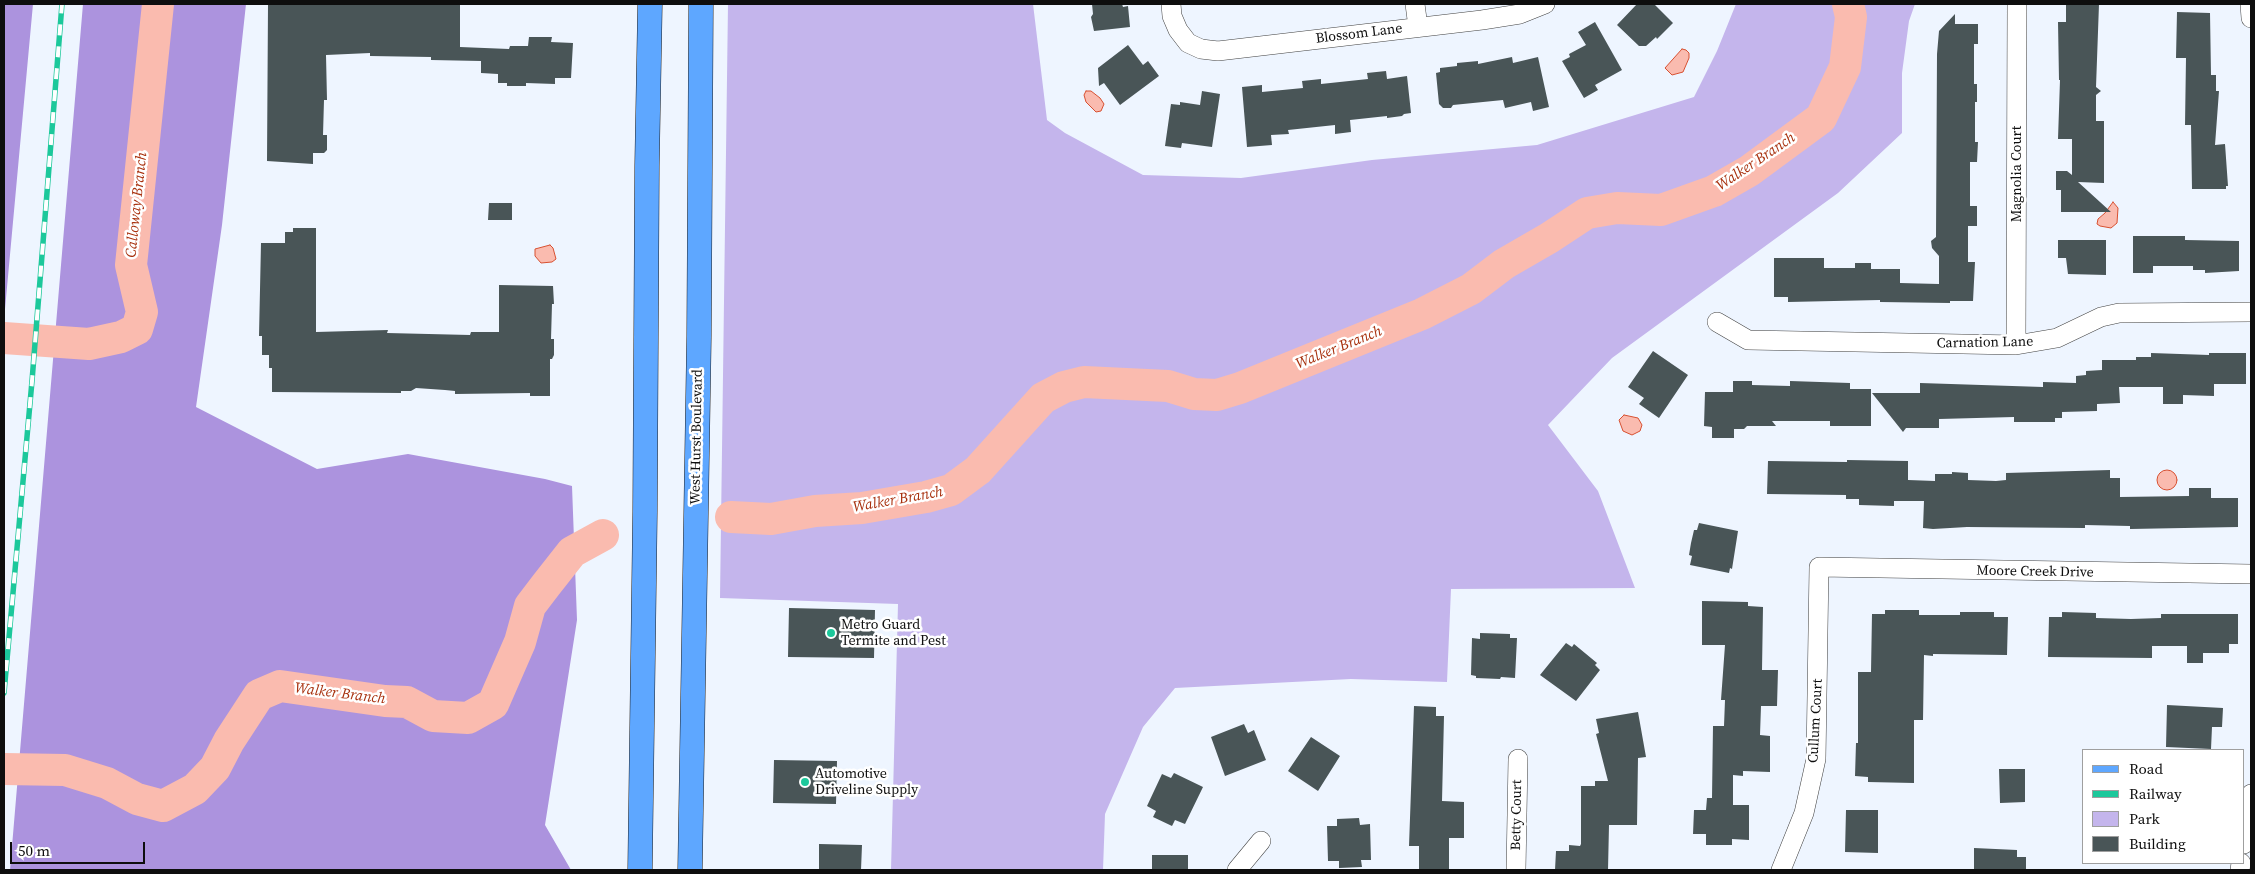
<!DOCTYPE html>
<style>
body{margin:0}
#map{position:relative;width:2255px;height:874px;overflow:hidden;background:#eef5ff;font-family:"Source Serif 4",serif}
canvas{display:block}
.frame{position:absolute;inset:0;border:5px solid #0e0e0e;pointer-events:none}
.legend{position:absolute;left:2082px;top:749px;width:162px;height:115px;box-sizing:border-box;background:#fff;border:1px solid #9f9f9f;margin:0;padding:6px 9px;list-style:none;font-size:15px;color:#0e0e0e}
.legend li{display:flex;align-items:center;gap:10px;height:25px}
.legend b{width:25px;border:1px solid #9f9f9f}
.scale{position:absolute;left:10px;top:842px;width:135px;height:22px;box-sizing:border-box;border:2px solid #0e0e0e;border-top:0;padding-left:6px;font-size:15px;line-height:18px;white-space:nowrap;color:#0e0e0e;-webkit-text-stroke:4px #fff;paint-order:stroke}
</style>
<div id="map">
<canvas width="2255" height="874"></canvas>
<div class="frame"></div>
<ul class="legend">
<li><b style="height:6px;background:#5ea7ff"></b>Road</li>
<li><b style="height:6px;background:#1cc89b"></b>Railway</li>
<li><b style="height:14px;background:#c4b5ec"></b>Park</li>
<li><b style="height:14px;background:#495557"></b>Building</li>
</ul>
<div class="scale">50 m</div>
</div>
<script>
const ctx = document.querySelector('canvas').getContext('2d');
ctx.lineJoin = 'round';
function fillPath(path, color) {
  ctx.fillStyle = color;
  ctx.fill(path, 'evenodd');
}
function poly(rows) {
  const path = new Path2D();
  for (const r of rows) {
    if (r.length === 3) {
      path.moveTo(r[0] + r[2], r[1]);
      path.arc(r[0], r[1], r[2], 0, 2 * Math.PI);
      continue;
    }
    path.moveTo(r[0], r[1]);
    for (let i = 2; i < r.length; i += 2) path.lineTo(r[i], r[i + 1]);
  }
  return path;
}
function strokePath(path, color, width, dash) {
  ctx.strokeStyle = color;
  ctx.lineWidth = width;
  ctx.lineCap = dash ? 'butt' : 'round';
  ctx.setLineDash(dash || []);
  ctx.stroke(path);
}
function label(font, color, halo, rows, align = 'center') {
  ctx.font = font + ' "Source Serif 4",serif';
  ctx.lineWidth = 5;
  ctx.setLineDash([]);
  ctx.textBaseline = 'middle';
  ctx.strokeStyle = halo;
  ctx.fillStyle = color;
  for (const [text, x, y, turn = 0] of rows) {
    ctx.save();
    ctx.translate(x, y);
    ctx.rotate((+turn || 0) * Math.PI / 180);
    ctx.textAlign = isNaN(turn) ? turn : align;
    if (halo) ctx.strokeText(text, 0, 0);
    ctx.fillText(text, 0, 0);
    ctx.restore();
  }
}
fillPath(poly([
 [728,4,1033,4,1047,120,1065,133,1143,175,1241,178,1372,160,1537,145,1694,97,1717,51,1736,4,1915,4,1909,21,1902,73,1902,133,1838,193,1612,358,1548,425,1598,491,1635,588,1451,589,1447,682,1351,679,1175,688,1143,727,1105,814,1103,870,891,870,898,604,720,598]
]), '#c4b5ec');
fillPath(poly([
 [4,4,33,4,4,320],
 [83,4,246,4,222,225,196,407,317,469,408,454,545,479,572,486,577,620,545,825,571,870,10,870]
]), '#ac93de');
const water = poly([
 [1682,49,1686,50,1689,53,1689,58,1683,72,1672,75,1665,68,1682,49],
 [1086,91,1091,91,1100,98,1104,104,1101,111,1096,112,1086,102,1084,95,1086,91],
 [2113,202,2118,208,2117,223,2111,228,2100,226,2097,224,2098,219,2105,213,2113,202],
 [550,245,553,248,556,259,552,262,541,263,535,256,535,249,550,245],
 [1624,415,1638,418,1642,425,1640,431,1632,435,1623,431,1619,420,1624,415],
 [2167,480,10]
]);
fillPath(water, '#fabbaf');
strokePath(water, '#d75031', 1);
strokePath(poly([
 [4,338,89,344,121,337,137,329,142,312,131,265,158,4],
 [731,517,771,519,815,511,862,508,926,497,951,490,978,470,1043,398,1064,387,1084,382,1168,386,1194,394,1217,395,1240,388,1422,314,1471,289,1504,264,1549,238,1587,213,1617,208,1661,210,1714,191,1749,171,1821,118,1845,67,1851,17,1848,4],
 [4,769,65,770,107,783,137,799,163,806,195,789,215,768,229,741,259,695,280,686,385,701,407,702,433,716,468,718,493,704,520,642,530,606,546,585,572,552,603,535]
]), '#fabbaf', 32);
fillPath(poly([
 [460,4,460,47,509,49,510,46,528,46,529,37,552,37,551,42,573,43,571,78,555,78,555,84,526,83,526,86,507,86,507,83,498,83,498,74,481,73,481,61,431,60,431,57,370,56,370,53,326,55,327,100,324,100,323,135,327,135,327,150,324,153,313,153,313,164,267,161,268,5],
 [1092,4,1122,4,1123,7,1128,6,1130,27,1094,31,1091,17,1093,14],
 [1637,4,1654,4,1673,23,1657,39,1656,37,1646,46,1639,46,1617,25],
 [2066,4,2099,4,2096,87,2101,91,2096,95,2096,121,2104,121,2104,183,2078,182,2111,212,2061,212,2061,190,2056,190,2056,171,2067,171,2072,175,2072,139,2058,139,2060,80,2059,80,2058,22,2066,22],
 [2177,12,2210,13,2211,75,2216,75,2216,91,2219,91,2215,145,2225,144,2228,186,2226,186,2226,189,2192,189,2191,125,2185,125,2186,58,2176,58],
 [1955,14,1955,24,1978,24,1978,44,1974,44,1974,84,1977,84,1977,102,1975,102,1975,142,1978,142,1977,162,1970,162,1970,206,1977,206,1977,226,1968,226,1968,262,1975,262,1973,301,1950,301,1950,303,1880,302,1880,300,1788,302,1788,297,1774,297,1774,258,1824,258,1824,268,1855,268,1855,263,1871,263,1871,269,1900,269,1900,283,1939,284,1939,256,1932,248,1931,241,1936,237,1937,54,1939,31],
 [1595,22,1622,70,1595,85,1598,90,1584,98,1562,61,1570,57,1569,54,1586,45,1578,32],
 [1128,45,1143,65,1148,61,1159,76,1120,105,1104,83,1099,86,1098,68],
 [1512,57,1513,63,1538,57,1549,107,1533,111,1531,102,1505,108,1503,100,1453,105,1451,108,1443,108,1439,104,1436,73,1440,72,1440,68,1457,66,1457,63,1478,61,1478,64],
 [1386,71,1387,79,1407,76,1411,113,1404,114,1402,116,1387,118,1387,116,1350,120,1351,132,1335,134,1335,125,1288,130,1289,134,1271,135,1272,145,1247,147,1242,87,1262,85,1262,92,1303,88,1302,81,1321,79,1321,84,1368,79,1367,73],
 [1202,91,1220,94,1212,147,1182,143,1181,148,1165,146,1171,104,1180,105,1180,102,1200,105],
 [489,203,512,203,512,220,488,220],
 [293,228,316,228,316,332,388,330,387,333,470,335,471,332,499,332,499,285,553,286,554,304,552,304,551,339,554,339,554,355,552,359,550,359,550,396,530,396,530,393,455,394,455,391,445,390,416,388,411,391,401,391,401,393,272,392,272,368,269,368,269,355,262,355,262,336,259,336,261,243,285,243,285,232,293,232],
 [2133,236,2185,236,2185,240,2239,241,2239,271,2205,273,2205,270,2193,270,2193,266,2153,266,2153,273,2133,273],
 [2058,240,2106,240,2106,275,2068,274,2066,258,2058,258],
 [1653,351,1688,375,1659,418,1639,404,1644,398,1628,387],
 [2151,353,2209,355,2209,353,2246,353,2246,384,2214,384,2214,396,2183,395,2183,404,2163,404,2163,387,2119,387,2120,403,2097,404,2097,411,2062,412,2062,418,2055,418,2055,422,2014,422,2014,417,1939,419,1939,428,1906,428,1903,432,1872,393,1920,393,1920,383,2043,387,2043,382,2076,383,2076,376,2086,375,2086,371,2102,370,2102,360,2136,360,2136,357,2151,357],
 [1733,381,1752,381,1752,385,1790,386,1790,381,1850,383,1850,389,1871,389,1871,426,1830,426,1830,421,1772,421,1776,426,1747,426,1744,429,1734,429,1734,438,1712,438,1712,427,1704,426,1705,392,1733,392],
 [1847,460,1908,461,1908,480,1935,481,1935,474,1952,474,1952,472,1968,473,1968,480,1996,481,2006,480,2006,473,2110,470,2110,478,2120,478,2120,497,2189,496,2189,488,2211,488,2211,498,2238,498,2238,527,2130,529,2130,526,2085,525,2085,528,1967,527,1933,529,1923,528,1924,501,1894,501,1894,506,1859,505,1859,499,1846,499,1846,495,1767,494,1768,461,1847,462],
 [1699,523,1738,531,1732,569,1730,568,1729,573,1690,565,1692,556,1689,555,1691,543,1694,530,1697,530],
 [1702,601,1748,602,1748,606,1763,607,1762,670,1778,670,1777,706,1761,706,1760,735,1770,736,1770,772,1743,771,1743,776,1733,775,1733,805,1749,805,1749,840,1732,839,1732,845,1706,845,1706,834,1693,834,1694,810,1706,810,1707,798,1712,798,1713,726,1724,726,1725,700,1721,700,1725,645,1702,645],
 [789,608,875,610,874,658,788,657],
 [1885,610,1919,610,1919,615,1960,615,1960,612,1994,612,1994,617,2008,617,2007,655,1933,654,1933,656,1924,655,1923,720,1914,720,1914,783,1868,782,1868,777,1855,776,1856,743,1858,743,1858,672,1871,672,1872,614,1885,614],
 [2062,612,2096,613,2096,618,2131,619,2161,618,2161,614,2238,614,2238,644,2229,644,2229,653,2203,653,2203,663,2187,663,2187,646,2152,646,2152,658,2048,657,2049,617,2062,617],
 [1480,633,1510,634,1510,638,1517,638,1515,678,1501,677,1500,679,1476,678,1476,676,1471,675,1472,638,1480,639],
 [1566,643,1572,647,1574,644,1597,663,1595,665,1600,670,1576,701,1540,675],
 [2167,705,2223,708,2222,727,2212,727,2211,749,2166,747],
 [1414,706,1436,707,1436,716,1444,716,1442,801,1464,802,1464,838,1449,838,1449,870,1419,870,1419,846,1409,846],
 [1638,712,1646,757,1638,758,1637,825,1609,825,1608,870,1555,870,1556,851,1569,851,1569,845,1580,846,1581,844,1581,786,1595,786,1595,781,1608,781,1596,734,1599,733,1596,719],
 [1244,724,1248,733,1254,730,1266,760,1225,776,1211,737],
 [1311,737,1340,756,1318,791,1288,771],
 [774,760,837,761,836,804,773,803],
 [1999,769,2025,769,2025,802,2000,803],
 [1174,773,1203,787,1185,824,1175,820,1172,826,1153,817,1156,811,1147,806,1162,774,1171,778],
 [1846,810,1878,810,1878,853,1845,852],
 [1359,818,1360,825,1370,824,1371,860,1361,860,1362,867,1339,868,1339,861,1328,861,1327,826,1337,826,1337,819],
 [819,844,862,845,861,870,819,870],
 [1974,848,2017,850,2017,857,2026,857,2026,870,1974,870],
 [1152,855,1188,855,1188,870,1152,870]
]), '#495557');
const minor = poly([
 [1171,4,1172,16,1178,30,1188,43,1201,49,1218,51,1482,20,1520,14,1545,4],
 [1415,4,1418,27],
 [2250,4,2251,18],
 [1717,322,1748,340,2016,345,2057,338,2101,317,2119,313,2251,312],
 [2016,345,2017,4],
 [2244,844,2251,794],
 [1237,870,1261,841],
 [1516,870,1518,759],
 [1781,870,1804,813,1816,759,1819,567,2251,574],
 [2240,870,2241,863]
]);
const major = poly([
 [640,870,645,512,647,165,650,4],
 [690,870,699,337,701,4]
]);
strokePath(minor, '#414141', 20);
strokePath(major, '#1f1f1f', 25);
strokePath(minor, '#fff', 19);
strokePath(major, '#5ea7ff', 24);
const rail = poly([
 [4,693,32,381,62,4]
]);
strokePath(rail, '#1cc89b', 5.5);
strokePath(rail, '#fff', 4, [11]);
for (const [x, y, r, color] of [
 [831,633,5,"#1cc89b"],
 [805,782,5,"#1cc89b"]
]) {
  const dot = new Path2D();
  dot.arc(x, y, r, 0, 2 * Math.PI);
  ctx.fillStyle = color;
  ctx.fill(dot);
  strokePath(dot, '#fff', 2);
}
label('14px', '#0e0e0e', '#fff', [
 ["Blossom Lane",1359,34,-7],
 ["Magnolia Court",2017,174,-90],
 ["Carnation Lane",1985,343,-1],
 ["West Hurst Boulevard",697,437,-89],
 ["Moore Creek Drive",2035,572,1],
 ["Cullum Court",1816,721,-87],
 ["Betty Court",1517,815,-89]
]);
label('14px', '#0e0e0e', '#fff', [
 ["Metro Guard",841,625],
 ["Termite and Pest",841,641],
 ["Automotive",815,774],
 ["Driveline Supply",815,790]
], 'left');
label('italic 15px', '#a8310e', '#fff', [
 ["Walker Branch",1756,162,-34],
 ["Calloway Branch",137,205,-84],
 ["Walker Branch",1339,348,-22],
 ["Walker Branch",898,500,-10],
 ["Walker Branch",340,694,7]
]);
</script>
